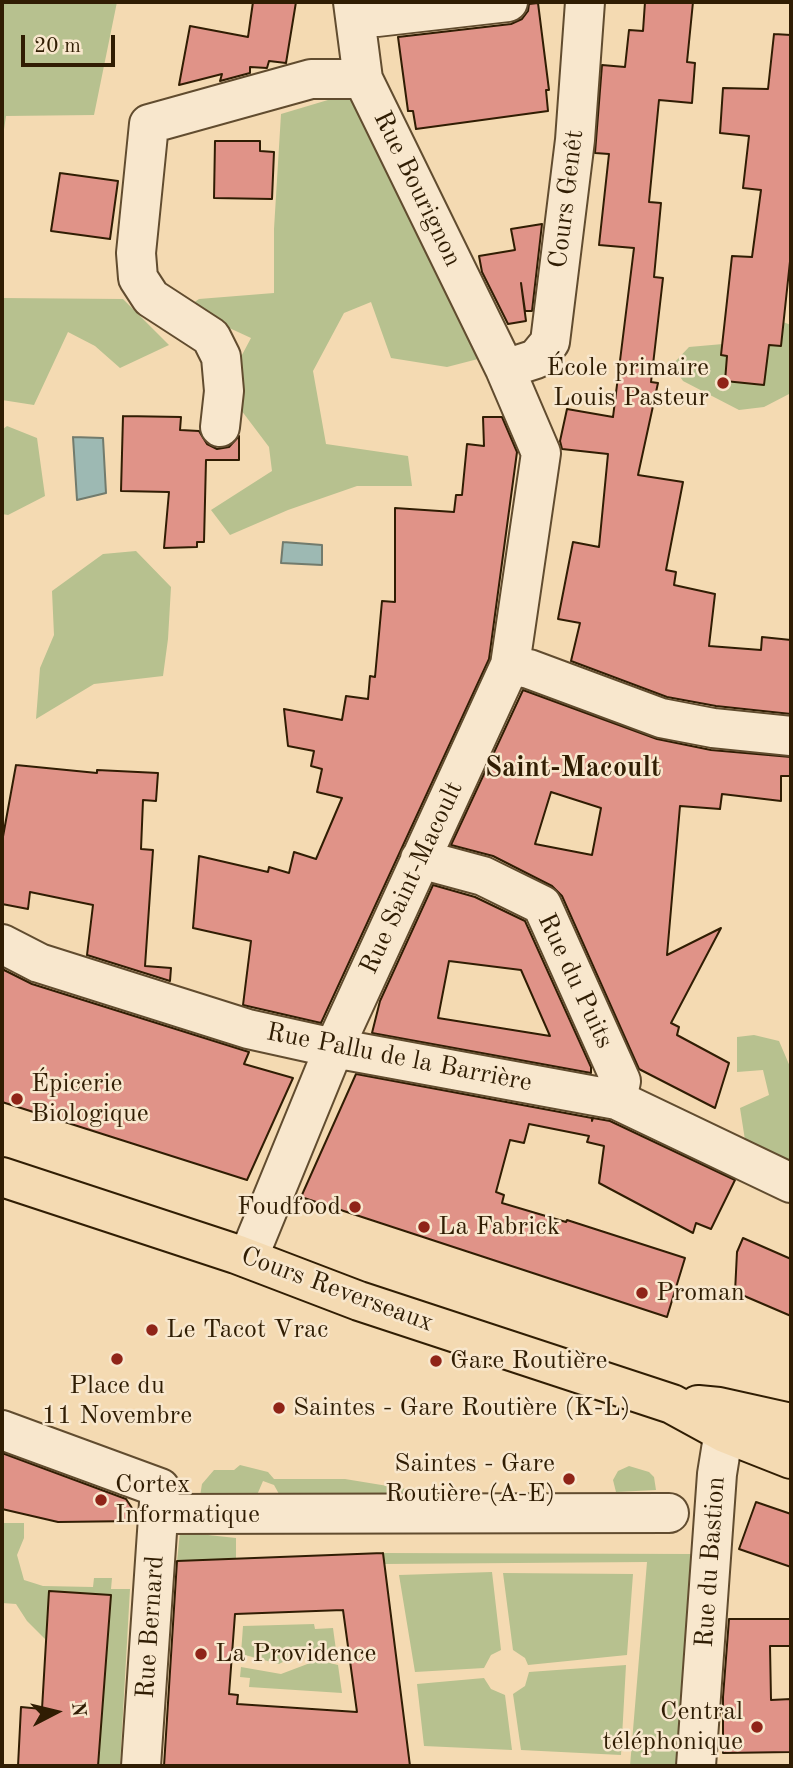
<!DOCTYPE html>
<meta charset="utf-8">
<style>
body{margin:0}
#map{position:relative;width:793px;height:1768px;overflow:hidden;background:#f4dab2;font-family:"Old Standard TT",serif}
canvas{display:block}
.frame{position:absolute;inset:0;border:4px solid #301d03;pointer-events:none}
.north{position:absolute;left:21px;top:1677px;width:70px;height:70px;-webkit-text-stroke:5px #f8e7cd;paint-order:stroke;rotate:83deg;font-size:19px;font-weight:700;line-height:28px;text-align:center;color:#301d03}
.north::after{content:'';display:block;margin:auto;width:24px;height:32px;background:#301d03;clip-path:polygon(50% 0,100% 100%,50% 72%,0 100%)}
.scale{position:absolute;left:21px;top:35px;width:94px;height:32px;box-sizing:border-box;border:4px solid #301d03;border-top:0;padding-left:9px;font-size:21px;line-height:24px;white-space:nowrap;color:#301d03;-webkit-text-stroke:5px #f8e7cd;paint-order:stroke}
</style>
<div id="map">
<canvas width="793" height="1768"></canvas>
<div class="frame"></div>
<div class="north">N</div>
<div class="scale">20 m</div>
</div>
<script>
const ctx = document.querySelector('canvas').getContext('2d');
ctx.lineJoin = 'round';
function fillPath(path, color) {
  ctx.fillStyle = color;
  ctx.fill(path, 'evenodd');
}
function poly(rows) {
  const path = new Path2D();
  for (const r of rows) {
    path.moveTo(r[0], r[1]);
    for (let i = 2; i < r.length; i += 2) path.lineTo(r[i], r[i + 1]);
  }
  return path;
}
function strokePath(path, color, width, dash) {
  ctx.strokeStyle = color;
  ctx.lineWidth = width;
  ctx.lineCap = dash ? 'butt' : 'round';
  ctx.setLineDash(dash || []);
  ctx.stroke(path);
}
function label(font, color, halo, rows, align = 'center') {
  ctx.font = font + ' "Old Standard TT",serif';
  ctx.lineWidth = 5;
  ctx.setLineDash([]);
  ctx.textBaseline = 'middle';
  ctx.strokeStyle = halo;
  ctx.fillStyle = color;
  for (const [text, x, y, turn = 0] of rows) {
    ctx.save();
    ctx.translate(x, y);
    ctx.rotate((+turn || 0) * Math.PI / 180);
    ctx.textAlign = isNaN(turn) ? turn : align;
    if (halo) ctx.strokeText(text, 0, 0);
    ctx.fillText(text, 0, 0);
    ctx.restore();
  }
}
fillPath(poly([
 [2,2,117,2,94,115,6,116,2,143],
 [348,94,478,359,447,367,391,358,371,302,344,313,313,371,326,444,408,456,412,486,357,486,288,510,230,535,211,510,272,471,269,447,238,406,235,368,251,338,186,308,199,299,274,293,274,229,281,114],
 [2,298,123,299,169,345,120,368,95,346,68,332,34,405,2,400],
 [783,322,791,325,791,393,764,407,739,410,683,381,672,365,689,347,723,344],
 [7,426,37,438,45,496,8,515,2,514,2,430],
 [136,551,171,587,168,639,163,676,94,684,36,719,40,668,54,635,52,591,103,554],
 [754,1035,779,1041,791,1069,791,1165,745,1140,740,1108,769,1095,763,1070,737,1072,737,1037],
 [240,1465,268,1472,274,1479,345,1479,406,1489,409,1505,274,1507,279,1494,274,1485,263,1481,257,1495,200,1496,202,1484,214,1470,234,1470],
 [629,1466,649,1472,654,1477,656,1490,616,1492,613,1480,618,1471],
 [2,1523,24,1523,24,1538,17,1555,24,1580,43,1586,93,1587,94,1578,112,1578,111,1589,130,1589,120,1766,98,1766,110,1595,49,1591,46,1640,27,1621,16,1604,2,1603],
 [180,1532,236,1538,236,1559,177,1561],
 [383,1553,691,1554,676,1766,630,1766,647,1562,384,1564],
 [492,1572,501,1650,491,1655,484,1668,415,1672,399,1575],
 [503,1573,633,1574,627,1655,528,1665,525,1658,513,1650],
 [314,1624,315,1629,333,1628,336,1650,308,1649,279,1664,241,1654,243,1626],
 [318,1660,338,1665,342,1693,249,1687,250,1678,240,1677,241,1667,281,1674],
 [626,1665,621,1755,521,1750,513,1694,525,1686,529,1672],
 [484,1678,491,1689,505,1695,512,1750,424,1746,417,1684]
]), '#b7c18f');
const water = poly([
 [73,437,103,438,106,493,77,500,73,437],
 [283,542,322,545,322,565,281,563,283,542]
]);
fillPath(water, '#9db9b3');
strokePath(water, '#717b6d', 2);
const building = poly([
 [253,2,296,2,286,63,269,61,267,68,250,67,250,73,220,81,222,74,179,85,190,26,248,37,253,2],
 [645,2,693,2,687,62,695,63,692,103,659,100,649,202,661,203,654,277,663,278,651,382,658,383,638,475,683,482,666,570,676,572,674,585,715,594,709,646,761,650,762,637,791,640,791,714,716,706,667,697,571,661,580,623,558,619,573,542,599,547,608,454,562,449,560,441,567,409,613,417,634,248,599,245,609,154,595,153,602,65,625,67,629,30,643,31,645,2],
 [538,3,549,90,546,90,548,111,416,129,413,111,408,111,398,37,511,24,522,19,528,11,529,4,538,3],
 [774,34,791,35,791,252,781,346,769,345,764,385,725,381,727,356,721,355,732,256,752,257,761,190,743,188,749,136,720,133,723,88,768,89,774,34],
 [215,141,260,141,260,151,274,152,272,199,214,198,215,141],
 [60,173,118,181,110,239,51,231,60,173],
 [542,224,532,311,525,311,521,283,526,321,508,324,482,272,479,256,515,250,511,229,542,224],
 [123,416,181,417,180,430,199,431,207,444,217,449,229,447,239,436,239,460,206,460,204,542,197,542,197,547,164,548,169,492,121,491,123,416],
 [483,417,502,417,517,452,489,659,321,1023,243,1005,251,941,193,928,199,856,268,872,269,867,289,873,294,852,316,859,342,798,317,792,322,769,311,766,314,751,288,746,284,709,342,720,346,696,368,699,370,676,375,677,382,601,395,602,395,508,454,512,456,495,462,495,467,444,484,446,483,417],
 [523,690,657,739,711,750,791,757,791,776,781,776,781,801,722,794,720,809,680,806,667,955,721,928,671,1023,679,1027,677,1035,729,1063,715,1108,639,1069,562,896,552,886,493,856,451,845,523,690],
 [551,792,601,808,592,855,535,844,551,792],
 [16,765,97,773,97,770,158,773,156,801,143,800,141,849,153,850,145,966,171,968,170,981,87,955,93,905,30,892,28,909,2,904,2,842,16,765],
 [433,885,475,897,525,921,591,1067,591,1073,372,1033,380,1001,433,885],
 [449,961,521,970,550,1036,438,1018,449,961],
 [2,969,32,984,249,1052,244,1064,293,1078,247,1180,2,1102,2,969],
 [356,1074,592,1118,592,1121,593,1118,610,1121,735,1180,711,1229,696,1223,693,1233,599,1183,604,1146,587,1142,589,1136,529,1124,524,1143,510,1140,496,1192,504,1195,502,1203,566,1222,567,1220,685,1258,667,1317,301,1197,356,1074],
 [743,1238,791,1259,791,1316,735,1292,737,1252,743,1238],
 [2,1453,126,1499,136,1514,136,1521,58,1522,2,1509,2,1453],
 [756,1502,791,1514,791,1567,739,1549,756,1502],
 [383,1553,410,1766,164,1766,177,1561,383,1553],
 [343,1610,357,1712,237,1704,238,1695,229,1694,235,1614,343,1610],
 [49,1591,111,1595,98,1766,18,1766,21,1707,42,1709,49,1591],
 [729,1619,791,1619,791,1646,770,1646,771,1700,791,1699,791,1752,723,1753,723,1697,729,1619]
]);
fillPath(building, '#e09388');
strokePath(building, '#301d03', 2);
const minor = poly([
 [377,17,508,2],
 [505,369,536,359,550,342,575,140,585,2],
 [220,427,224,391,221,357,211,337,151,298,138,278,136,253,149,124,311,79,363,79],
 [510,665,529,669,661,718,713,728,791,736],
 [420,859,483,876,542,905,621,1081,617,1100],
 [2,944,39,963,248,1029,334,1048,617,1100,791,1183],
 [248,1258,334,1048,510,665,541,453,505,369,363,79,353,2],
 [2,1430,160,1488,141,1766],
 [158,1514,669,1513],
 [696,1766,717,1474,722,1443,730,1424,752,1429]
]);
const major = poly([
 [2,1177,236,1254,359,1301,672,1404,725,1433,791,1459],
 [698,1405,719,1407,791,1423]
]);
strokePath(minor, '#614c2f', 42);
strokePath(major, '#301d03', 42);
strokePath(minor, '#f8e7cd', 38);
strokePath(major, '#f4dab2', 38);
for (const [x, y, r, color] of [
 [723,383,7,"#8f2418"],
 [17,1099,7,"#8f2418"],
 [355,1207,7,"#8f2418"],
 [424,1227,7,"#8f2418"],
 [642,1293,7,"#8f2418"],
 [152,1330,7,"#8f2418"],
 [117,1359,7,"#8f2418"],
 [436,1361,7,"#8f2418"],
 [279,1408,7,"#8f2418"],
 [569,1479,7,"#8f2418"],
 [101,1500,7,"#8f2418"],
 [201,1654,7,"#8f2418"],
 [757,1727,7,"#8f2418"]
]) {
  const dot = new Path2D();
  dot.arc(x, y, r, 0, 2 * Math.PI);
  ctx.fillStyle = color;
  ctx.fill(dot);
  strokePath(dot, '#f8e7cd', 2.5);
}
label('26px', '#301d03', '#f8e7cd', [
 ["Rue Bourignon",417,189,64],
 ["Cours Genêt",567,199,-83],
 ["Rue Saint-Macoult",412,878,-65],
 ["Rue du Puits",575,981,65],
 ["Rue Pallu de la Barrière",399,1058,11],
 ["Cours Reverseaux",337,1290,20],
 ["Rue du Bastion",711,1562,-86],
 ["Rue Bernard",151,1627,-86]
]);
label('26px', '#301d03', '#f8e7cd', [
 ["École primaire",709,368,"right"],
 ["Louis Pasteur",709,398,"right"],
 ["Épicerie",31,1084],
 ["Biologique",31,1114],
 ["Foudfood",341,1207,"right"],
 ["La Fabrick",438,1227],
 ["Proman",656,1293],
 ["Le Tacot Vrac",166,1330],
 ["Gare Routière",450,1361],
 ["Place du",117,1386,"center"],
 ["11 Novembre",117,1416,"center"],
 ["Saintes - Gare Routière (K-L)",293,1408],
 ["Saintes - Gare",555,1464,"right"],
 ["Routière (A-E)",555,1494,"right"],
 ["Cortex",115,1485],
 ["Informatique",115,1515],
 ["La Providence",215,1654],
 ["Central",743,1712,"right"],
 ["téléphonique",743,1742,"right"]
], 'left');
label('bold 28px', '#301d03', '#f8e7cd', [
 ["Saint-Macoult",573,769]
]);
</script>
